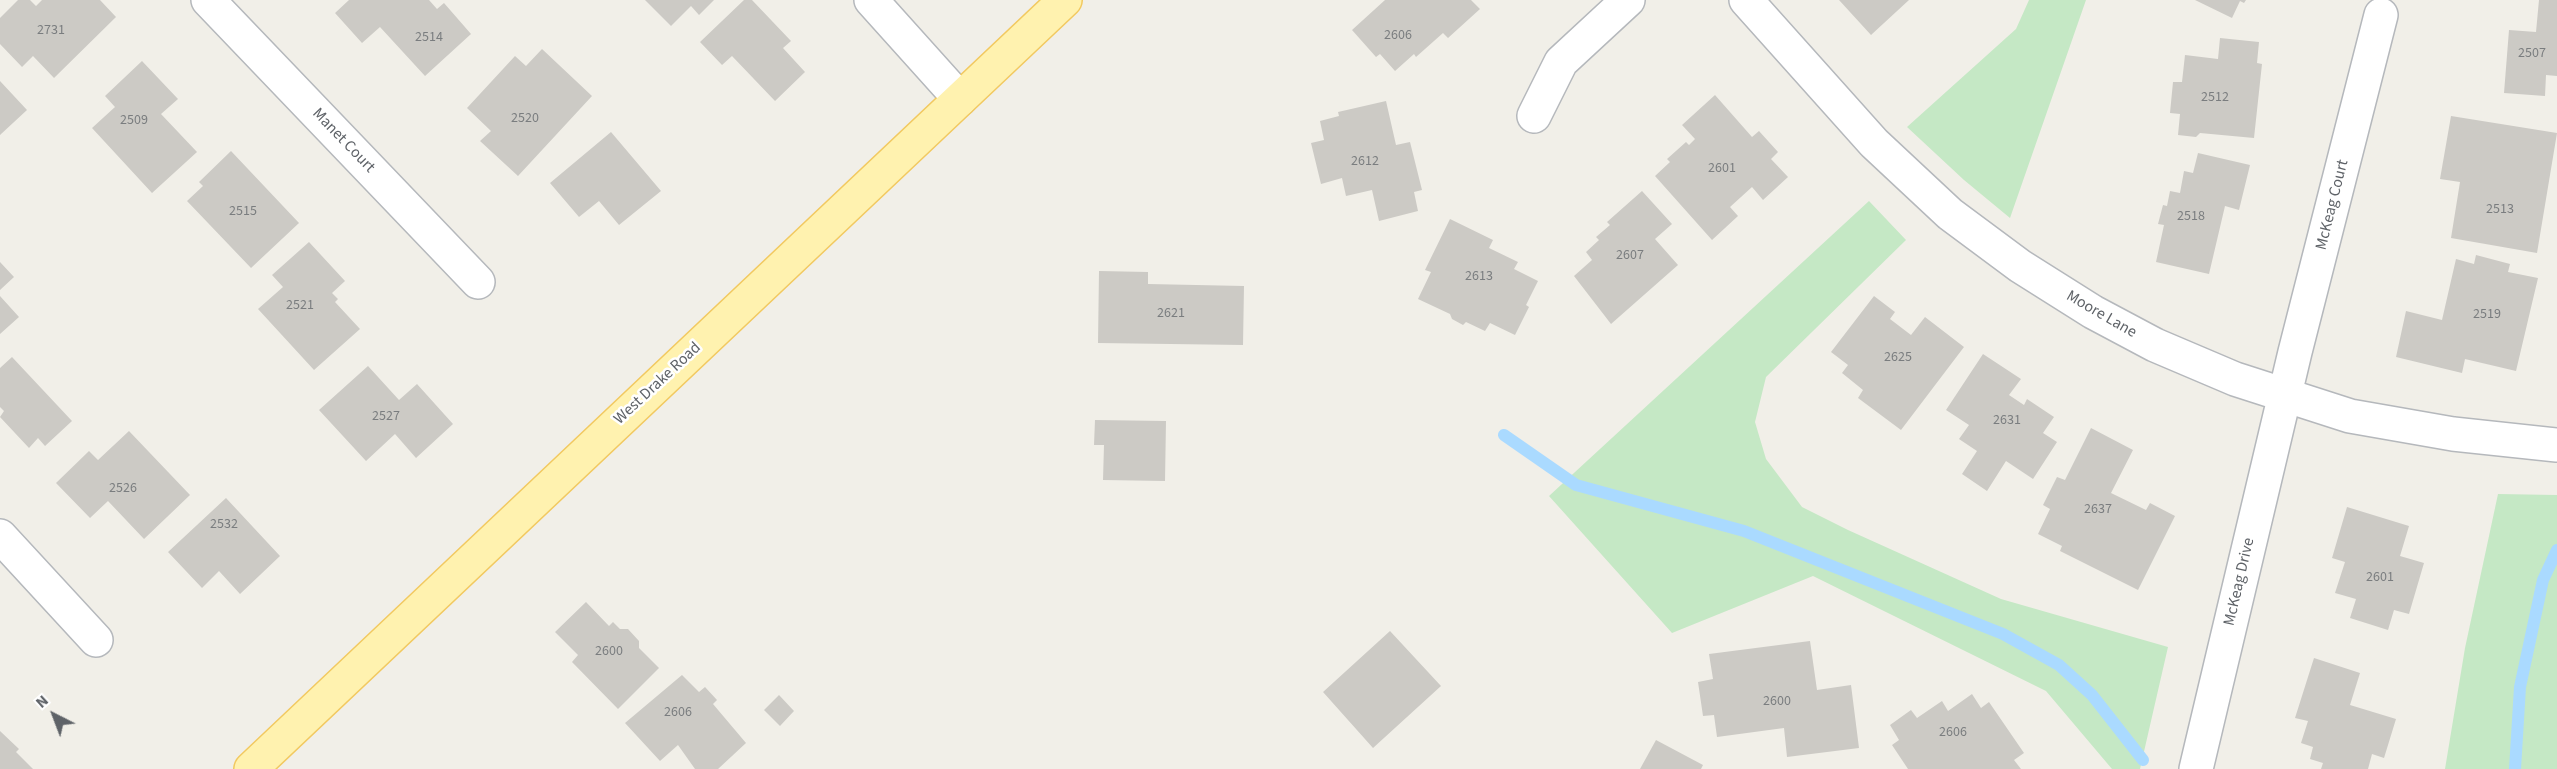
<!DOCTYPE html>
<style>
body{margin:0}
#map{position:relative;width:2557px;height:769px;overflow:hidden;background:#f1efe8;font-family:"Source Sans 3",sans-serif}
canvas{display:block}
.north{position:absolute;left:24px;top:685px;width:60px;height:60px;-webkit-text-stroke:4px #fff;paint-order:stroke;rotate:318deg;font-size:16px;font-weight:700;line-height:24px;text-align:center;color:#5f6368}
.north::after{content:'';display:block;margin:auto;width:21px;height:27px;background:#5f6368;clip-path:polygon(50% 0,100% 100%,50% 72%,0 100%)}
</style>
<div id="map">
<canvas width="2557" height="769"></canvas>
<div class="north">N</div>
</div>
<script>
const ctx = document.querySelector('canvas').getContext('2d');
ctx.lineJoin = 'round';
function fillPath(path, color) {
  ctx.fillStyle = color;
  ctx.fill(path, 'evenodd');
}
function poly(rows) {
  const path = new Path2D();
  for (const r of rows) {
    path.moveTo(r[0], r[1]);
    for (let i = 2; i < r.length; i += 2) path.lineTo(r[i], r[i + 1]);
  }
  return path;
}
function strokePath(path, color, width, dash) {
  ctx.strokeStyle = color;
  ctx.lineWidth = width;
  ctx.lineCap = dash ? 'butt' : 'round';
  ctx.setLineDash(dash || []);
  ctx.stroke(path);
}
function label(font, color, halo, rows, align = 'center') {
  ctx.font = font + ' "Source Sans 3",sans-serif';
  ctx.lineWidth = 5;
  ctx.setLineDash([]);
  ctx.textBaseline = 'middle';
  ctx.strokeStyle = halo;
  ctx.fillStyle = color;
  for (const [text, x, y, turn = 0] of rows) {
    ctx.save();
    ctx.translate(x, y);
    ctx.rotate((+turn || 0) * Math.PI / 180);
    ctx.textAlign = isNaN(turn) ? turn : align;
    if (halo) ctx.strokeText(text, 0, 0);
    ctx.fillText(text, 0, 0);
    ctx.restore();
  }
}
fillPath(poly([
 [2029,0,2086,0,2010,218,1964,180,1907,127,2016,29],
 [1869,201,1906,240,1766,377,1755,422,1766,459,1802,507,1848,530,2001,599,2168,647,2140,769,2112,769,2046,691,1813,576,1672,633,1549,496],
 [2498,494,2557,495,2557,769,2445,769,2465,648]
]), '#c5e8c5');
strokePath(poly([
 [1504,435,1576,485,1744,531,2003,634,2059,665,2092,695,2143,760],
 [2515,769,2520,687,2543,580,2557,550]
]), '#aadaff', 12);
fillPath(poly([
 [18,0,30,0,36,6,42,0,100,0,116,17,54,78,33,56,22,67,0,44,0,18],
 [349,0,429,0,437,9,444,3,471,34,425,76,380,27,362,43,335,13],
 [645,0,714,0,699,15,691,6,671,26],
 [744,0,752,0,791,41,783,48,805,72,775,101,732,56,722,65,700,42],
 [1385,0,1471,0,1480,9,1448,38,1443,33,1416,57,1414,54,1395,71,1380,54,1376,57,1352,30],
 [1839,0,1909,0,1871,35],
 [2195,0,2246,0,2244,3,2240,1,2232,18],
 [2539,0,2557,0,2557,76,2546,75,2545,96,2504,93,2509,30,2536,32],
 [2220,38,2259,42,2257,63,2262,64,2254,138,2200,133,2196,137,2178,135,2180,114,2170,113,2173,82,2182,82,2185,55,2218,59],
 [542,49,592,96,518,176,480,141,491,131,467,108,515,56,526,66],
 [142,61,178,99,161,114,197,152,152,193,92,128,115,107,105,96],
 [0,81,27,110,0,135],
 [1715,95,1752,137,1759,131,1778,152,1771,159,1788,177,1763,200,1752,187,1730,207,1738,216,1712,240,1655,176,1670,162,1667,159,1686,142,1689,145,1695,139,1682,125],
 [1386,101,1396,145,1410,142,1422,190,1414,192,1418,211,1379,221,1372,190,1346,196,1342,178,1321,184,1311,143,1324,140,1320,121,1339,116,1338,112],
 [2451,116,2557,133,2537,253,2451,238,2460,182,2440,179],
 [611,132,661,191,619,225,599,201,579,217,550,183],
 [231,151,299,223,251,268,187,201,203,186,199,182],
 [2198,153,2250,165,2239,210,2225,206,2209,274,2156,262,2164,225,2158,224,2163,205,2167,206,2170,191,2180,193,2184,171,2193,173],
 [1642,191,1672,224,1655,239,1678,265,1611,324,1574,276,1592,260,1586,252,1599,240,1596,237,1610,225,1607,222],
 [1450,219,1493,240,1489,248,1518,262,1514,269,1538,281,1526,305,1529,307,1515,335,1490,323,1485,331,1466,322,1463,325,1452,319,1450,314,1418,299,1431,272,1425,270],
 [309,242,345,281,332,293,338,299,335,302,360,329,314,370,258,309,283,287,272,275],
 [2476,255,2510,264,2508,272,2538,278,2516,371,2465,359,2462,373,2396,357,2406,311,2442,320,2456,259,2474,264],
 [0,262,14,277,0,290],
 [1099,271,1148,272,1148,284,1244,286,1243,345,1098,343],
 [0,296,19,317,0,334],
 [1874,296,1895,312,1890,319,1911,335,1925,317,1964,347,1901,430,1858,398,1863,390,1842,373,1848,365,1831,352],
 [1983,354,2021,379,2009,395,2024,405,2027,399,2054,417,2043,433,2057,442,2033,479,2006,461,1987,491,1962,474,1977,451,1959,439,1969,425,1946,410],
 [12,357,72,421,45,446,38,438,29,448,0,417,4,411,0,407,0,368],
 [368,366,399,400,417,384,453,424,416,458,395,434,366,461,319,410],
 [1095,420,1166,421,1165,481,1103,480,1104,445,1094,445],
 [2091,428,2133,450,2111,493,2146,510,2150,503,2175,516,2138,590,2060,551,2062,546,2038,534,2050,509,2043,505,2057,477,2065,480],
 [129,431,190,495,144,539,108,501,90,518,56,483,89,451,98,460],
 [226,498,280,556,240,594,219,571,202,588,168,552],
 [2347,507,2409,526,2400,556,2424,563,2409,614,2394,610,2388,630,2350,618,2356,599,2335,593,2345,562,2332,558],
 [586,602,609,626,613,622,620,629,628,629,639,641,639,648,659,668,618,709,572,662,578,655,555,632],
 [1390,631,1441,686,1373,748,1323,692],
 [1810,641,1817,690,1851,685,1859,748,1787,757,1784,728,1717,737,1714,715,1703,716,1698,682,1713,679,1709,654],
 [2314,658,2360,673,2350,705,2396,719,2384,758,2372,754,2368,769,2321,769,2323,763,2310,759,2313,747,2301,743,2308,721,2295,718],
 [682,675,699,692,705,687,717,700,713,704,746,743,718,769,695,769,678,745,660,761,625,723],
 [1972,694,1981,708,1989,702,2024,753,2014,760,2021,769,1908,769,1892,745,1899,740,1890,725,1911,710,1917,718,1942,701,1948,711],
 [779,695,794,711,780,726,764,710],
 [0,731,19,749,16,752,33,769,0,769],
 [1656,740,1703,765,1701,769,1640,769]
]), '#cccac5');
const minor = poly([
 [208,0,478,282],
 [871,0,960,99],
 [1746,0,1874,143,1950,214,2020,266,2093,312,2155,345,2235,379,2350,416,2453,434,2557,445],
 [1534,116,1561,62,1628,0],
 [0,536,96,640],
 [2196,769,2295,352,2381,15]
]);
const major = poly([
 [251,769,1065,0]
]);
strokePath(minor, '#b5b8bc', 36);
strokePath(major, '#f2c960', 36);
strokePath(minor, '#fff', 33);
strokePath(major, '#fff2af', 33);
label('14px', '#7a7d7f', null, [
 ["2731",51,31],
 ["2606",1398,36],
 ["2514",429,38],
 ["2507",2532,54],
 ["2512",2215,98],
 ["2520",525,119],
 ["2509",134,121],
 ["2612",1365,162],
 ["2601",1722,169],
 ["2513",2500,210],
 ["2515",243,212],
 ["2518",2191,217],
 ["2607",1630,256],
 ["2613",1479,277],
 ["2521",300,306],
 ["2621",1171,314],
 ["2519",2487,315],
 ["2625",1898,358],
 ["2527",386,417],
 ["2631",2007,421],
 ["2526",123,489],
 ["2637",2098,510],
 ["2532",224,525],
 ["2601",2380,578],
 ["2600",609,652],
 ["2600",1777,702],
 ["2606",678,713],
 ["2606",1953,733]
]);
label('16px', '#5f6368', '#fff', [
 ["Manet Court",343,141,46],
 ["McKeag Court",2333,205,-76],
 ["Moore Lane",2101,315,30],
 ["West Drake Road",658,384,-43],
 ["McKeag Drive",2240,582,-77]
]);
</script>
